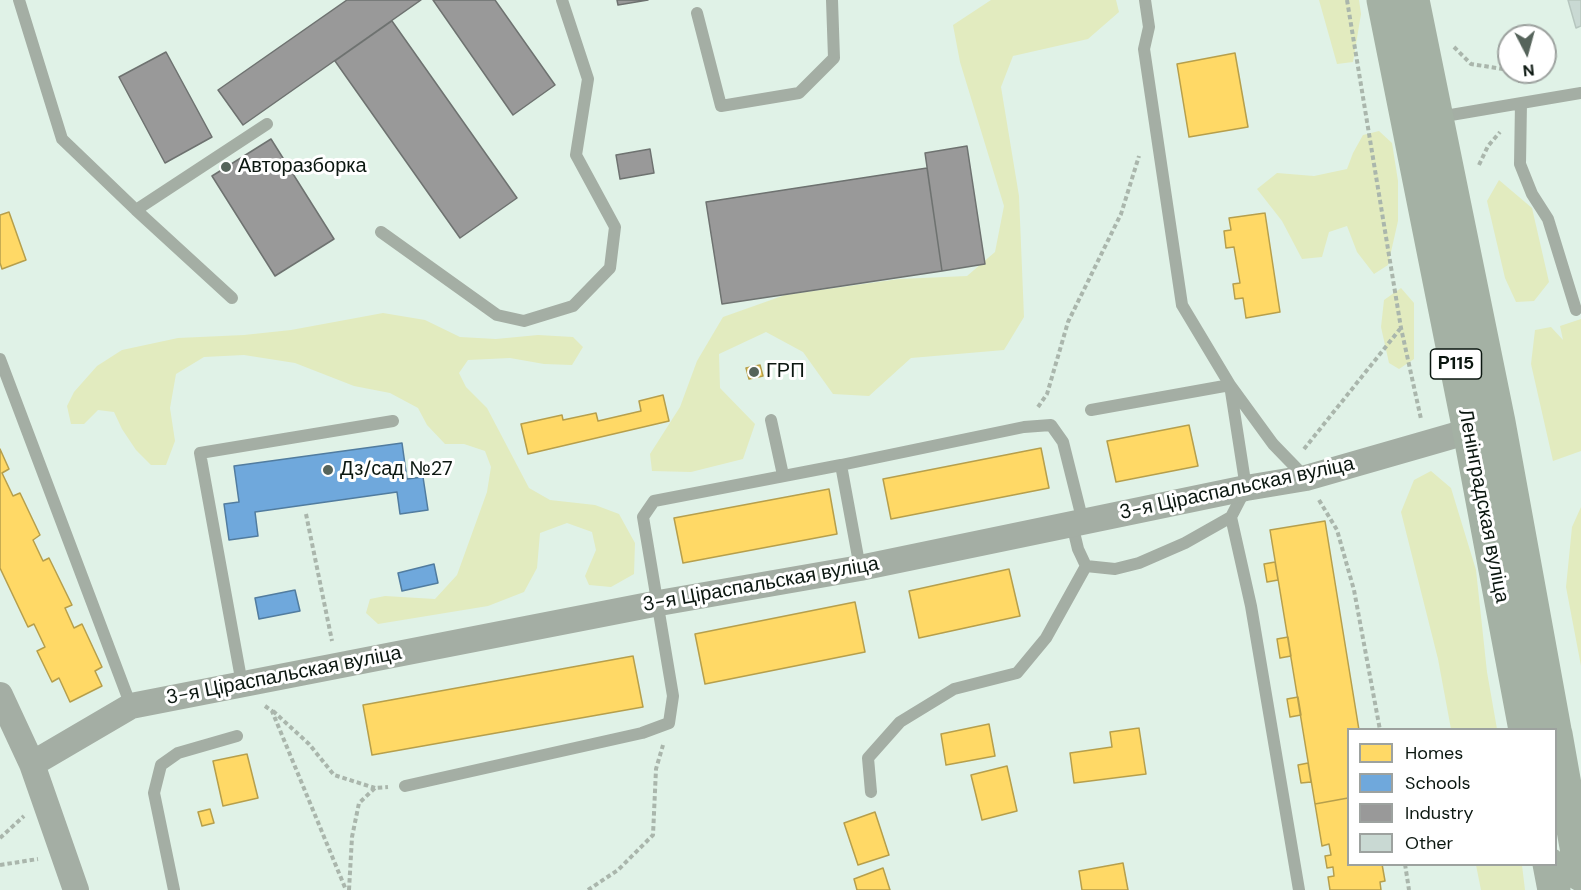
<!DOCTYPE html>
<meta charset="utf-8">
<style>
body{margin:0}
#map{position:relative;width:1581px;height:890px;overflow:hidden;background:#e0f2e7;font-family:"DM Sans",sans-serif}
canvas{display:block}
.legend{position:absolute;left:1347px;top:728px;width:210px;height:138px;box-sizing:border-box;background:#fff;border:2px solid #9da29f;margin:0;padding:8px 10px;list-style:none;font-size:18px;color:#0b1710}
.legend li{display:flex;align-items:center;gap:12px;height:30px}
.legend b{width:30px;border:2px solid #9da29f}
.north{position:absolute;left:1497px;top:24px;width:60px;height:60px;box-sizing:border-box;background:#fff;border:2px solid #9da29f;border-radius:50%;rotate:174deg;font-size:16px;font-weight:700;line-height:24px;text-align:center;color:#0b1710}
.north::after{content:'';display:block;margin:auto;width:21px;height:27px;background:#56645b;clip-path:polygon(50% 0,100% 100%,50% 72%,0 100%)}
</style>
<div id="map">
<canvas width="1581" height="890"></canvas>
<ul class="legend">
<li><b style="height:16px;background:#ffd966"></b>Homes</li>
<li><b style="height:16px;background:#6fa8dc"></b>Schools</li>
<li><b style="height:16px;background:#999"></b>Industry</li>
<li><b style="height:16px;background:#c9d9d3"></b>Other</li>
</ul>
<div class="north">N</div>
</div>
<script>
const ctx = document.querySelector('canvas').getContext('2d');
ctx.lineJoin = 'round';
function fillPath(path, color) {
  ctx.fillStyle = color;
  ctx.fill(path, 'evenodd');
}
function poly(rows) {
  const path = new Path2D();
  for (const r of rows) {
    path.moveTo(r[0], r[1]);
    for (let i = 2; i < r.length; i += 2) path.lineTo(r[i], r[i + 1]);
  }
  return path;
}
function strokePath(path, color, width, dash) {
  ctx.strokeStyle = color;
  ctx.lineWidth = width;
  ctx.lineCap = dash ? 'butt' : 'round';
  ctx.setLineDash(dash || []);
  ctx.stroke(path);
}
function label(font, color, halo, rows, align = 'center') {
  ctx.font = font + ' "DM Sans",sans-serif';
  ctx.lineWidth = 6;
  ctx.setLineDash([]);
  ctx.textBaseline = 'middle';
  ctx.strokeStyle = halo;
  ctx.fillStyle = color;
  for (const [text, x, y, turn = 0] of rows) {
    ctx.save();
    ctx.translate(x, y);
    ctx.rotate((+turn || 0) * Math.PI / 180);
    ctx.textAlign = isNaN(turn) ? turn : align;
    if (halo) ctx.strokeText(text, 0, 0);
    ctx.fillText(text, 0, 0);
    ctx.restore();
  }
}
fillPath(poly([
 [991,0,1116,0,1119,12,1088,39,1013,56,1001,87,1019,196,1024,317,1004,350,911,358,869,396,833,394,803,352,766,332,719,354,720,388,755,424,743,459,691,472,652,471,650,454,680,407,697,361,723,317,785,295,899,279,967,276,995,252,1004,206,960,62,953,25],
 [1319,0,1359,0,1361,14,1353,62,1337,64],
 [1379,131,1392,143,1398,181,1398,221,1388,265,1374,274,1357,252,1347,226,1329,232,1322,257,1302,259,1282,221,1257,189,1277,173,1314,176,1347,169,1353,153,1363,135],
 [1499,180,1532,208,1549,282,1534,301,1516,302,1505,278,1487,201],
 [1401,288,1414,303,1414,359,1399,369,1389,363,1381,327,1384,300],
 [383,313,425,320,460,337,496,339,538,335,573,337,583,347,572,365,544,364,510,358,468,360,459,373,466,387,487,408,529,488,550,500,595,505,619,514,635,543,634,574,611,587,589,585,585,576,596,550,592,532,567,523,540,533,537,568,524,592,488,606,378,624,366,613,370,599,385,596,435,599,457,575,487,492,491,467,485,451,464,444,445,444,427,425,418,408,390,393,354,386,295,363,244,355,204,357,176,374,170,408,175,441,166,465,151,465,136,450,122,429,114,412,98,410,84,424,71,424,67,406,74,392,97,366,122,350,178,338,244,335,291,330],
 [1581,319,1581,451,1553,461,1531,364,1535,330,1551,327,1563,340,1560,326],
 [1431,471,1451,488,1476,570,1487,672,1497,729,1451,729,1438,659,1401,512,1414,480],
 [1581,507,1581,666,1566,587,1572,527],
 [1476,865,1522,865,1525,890,1481,890]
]), '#e2ebbf');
const homes = poly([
 [1235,53,1248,127,1189,137,1177,64,1235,53],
 [9,212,26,260,2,269,0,263,0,215,9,212],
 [1265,213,1280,312,1246,318,1243,298,1235,299,1233,284,1240,283,1234,247,1226,248,1224,231,1231,230,1229,218,1265,213],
 [760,365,763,376,749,379,746,368,760,365],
 [663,395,669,421,528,454,521,424,562,415,563,420,596,413,598,421,641,411,639,401,663,395],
 [1189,425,1198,466,1116,482,1107,441,1189,425],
 [1041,448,1049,488,891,519,883,479,1041,448],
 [0,449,9,469,2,473,13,496,20,493,40,535,33,540,43,561,49,558,72,605,65,608,74,628,82,624,102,667,95,671,102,686,70,702,59,678,52,682,37,651,45,647,34,624,28,627,0,568,0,449],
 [829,489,837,534,683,563,674,518,829,489],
 [1325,521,1359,730,1348,730,1348,798,1315,804,1270,530,1325,521],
 [1275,562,1278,580,1267,582,1264,564,1275,562],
 [1009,569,1020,616,919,638,909,591,1009,569],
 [855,602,865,652,705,684,695,634,855,602],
 [1288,637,1291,656,1280,658,1277,639,1288,637],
 [633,656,643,707,372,755,363,705,633,656],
 [1298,697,1301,715,1290,717,1287,699,1298,697],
 [989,724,995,756,946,765,941,734,989,724],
 [1139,728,1146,774,1074,783,1070,753,1112,747,1110,732,1139,728],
 [247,754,258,798,223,806,213,761,247,754],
 [1308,763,1311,782,1301,783,1298,765,1308,763],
 [1007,766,1017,811,982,820,971,775,1007,766],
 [1348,798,1348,864,1382,864,1385,881,1380,882,1381,890,1330,890,1328,877,1334,876,1333,867,1327,868,1325,856,1331,855,1329,844,1322,846,1315,804,1348,798],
 [210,809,214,823,202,826,198,812,210,809],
 [875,812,889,855,858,865,844,823,875,812],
 [1123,863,1128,890,1082,890,1079,871,1123,863],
 [883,868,890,890,857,890,854,879,883,868]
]);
fillPath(homes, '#ffd966');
strokePath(homes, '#b69f4c', 1.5);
const schools = poly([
 [402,443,407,479,423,477,428,510,400,514,397,492,255,512,258,536,229,540,224,504,239,502,234,466,402,443],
 [434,564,438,583,402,591,398,573,434,564],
 [295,590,300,611,259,619,255,598,295,590]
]);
fillPath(schools, '#6fa8dc');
strokePath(schools, '#517c9f', 1.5);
const industry = poly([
 [347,0,421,0,243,125,218,90,347,0],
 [433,0,495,0,555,85,513,115,433,0],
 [617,0,648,0,618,5,617,0],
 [392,21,517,198,460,238,335,61,392,21],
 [166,52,212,137,165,163,119,77,166,52],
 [271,139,334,239,275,276,212,176,271,139],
 [967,146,985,264,942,271,925,153,967,146],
 [650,149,654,173,620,179,616,155,650,149],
 [927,168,942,271,722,304,706,202,927,168]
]);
fillPath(industry, '#999');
strokePath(industry, '#6e7270', 1.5);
const building = poly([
 [1568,0,1581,0,1581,26,1576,28,1568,0]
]);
fillPath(building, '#c9d9d3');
strokePath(building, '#b6c6bf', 1.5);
strokePath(poly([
 [1347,0,1401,328,1421,419],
 [1454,47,1471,64,1509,70],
 [1520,72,1520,83],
 [1479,165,1488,146,1500,132],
 [1038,407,1047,394,1068,322,1121,214,1139,156],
 [1304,449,1400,329],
 [1319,500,1337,530,1354,590,1380,730],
 [306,514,332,641],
 [265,706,272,711,346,890],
 [273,711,309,744,334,775,375,788],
 [0,838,24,816],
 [1405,864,1409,890],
 [0,865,38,859],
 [349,890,352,837,359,803,375,788,388,787],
 [588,890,618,870,653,835,656,769,663,745]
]), '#aab6ac', 4, [4.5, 3]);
strokePath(poly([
 [19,0,62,139,136,210,267,124],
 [1145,0,1149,27,1144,49,1182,305,1230,385,1246,488,1231,517,1251,606,1299,890],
 [697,13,721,106,799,93,834,58,832,0],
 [1521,103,1520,164,1532,194,1548,219,1576,310],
 [1439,117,1581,93],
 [136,210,232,298],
 [381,232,497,315,524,321,573,306,610,268,615,227,576,155,588,79,562,0],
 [0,359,131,706],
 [1091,410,1230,385,1273,444,1305,477],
 [771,420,783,475],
 [841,465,1024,427,1051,425,1063,442,1083,522],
 [1072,524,1078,549,1086,566,1115,569,1139,563,1185,543,1231,517],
 [242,684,200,453,393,421],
 [405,786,642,733,669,723,673,696,643,517,654,501,841,465,860,568],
 [871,792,868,758,900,722,954,689,1017,673,1046,638,1086,566],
 [174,890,154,793,161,765,178,753,237,736]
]), '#a4aea4', 12);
strokePath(poly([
 [0,695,32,764,76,890],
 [32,764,131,706,659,603,860,568,1246,488,1306,478,1487,426]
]), '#a4aea4', 26);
strokePath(poly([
 [1383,0,1469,431,1525,730],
 [1413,0,1499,422,1555,730],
 [1556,734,1581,875],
 [1549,864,1554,890]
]), '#a4b1a4', 33);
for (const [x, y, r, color] of [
 [226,167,6,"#56645b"],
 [754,372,6,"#56645b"],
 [328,470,6,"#56645b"]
]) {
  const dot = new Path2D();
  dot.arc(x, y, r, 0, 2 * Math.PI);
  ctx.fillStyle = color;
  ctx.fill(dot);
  strokePath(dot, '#fff', 2);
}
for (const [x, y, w] of [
 [1456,364,51]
]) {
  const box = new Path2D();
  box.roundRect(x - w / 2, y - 15, w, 30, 4.5);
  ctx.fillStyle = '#fff';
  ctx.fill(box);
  strokePath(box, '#0b1710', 1.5);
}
label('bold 18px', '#0b1710', null, [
 ["Р115",1456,364]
]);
label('20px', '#0b1710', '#fff', [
 ["Авторазборка",238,167],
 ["ГРП",766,372],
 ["Дз/сад №27",340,470]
], 'left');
label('20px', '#0b1710', '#fff', [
 ["3-я Ціраспальская вуліца",1237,489,-12],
 ["Ленінградская вуліца",1483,506,79],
 ["3-я Ціраспальская вуліца",761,585,-10],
 ["3-я Ціраспальская вуліца",284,676,-11]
]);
</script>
